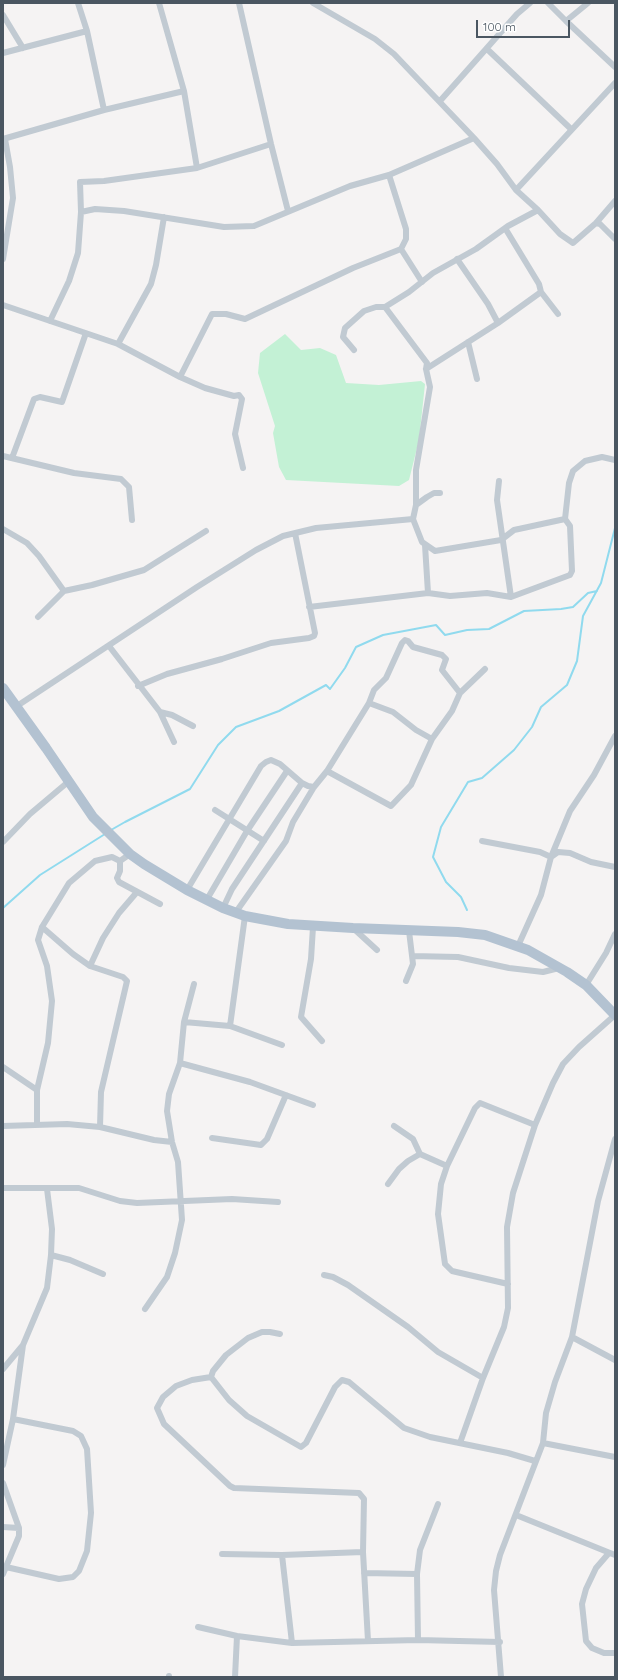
<!DOCTYPE html>
<style>
body{margin:0}
#map{position:relative;width:618px;height:1680px;overflow:hidden;background:#f5f3f3;font-family:Quicksand,sans-serif}
canvas{display:block}
.frame{position:absolute;inset:0;border:4px solid #4a5661;pointer-events:none}
.scale{position:absolute;left:476px;top:20px;width:94px;height:18px;box-sizing:border-box;border:2px solid #4a5661;border-top:0;padding-left:5px;font-size:12px;line-height:14px;white-space:nowrap;color:#4a5661;-webkit-text-stroke:3px #fff;paint-order:stroke}
</style>
<div id="map">
<canvas width="618" height="1680"></canvas>
<div class="frame"></div>
<div class="scale">100 m</div>
</div>
<script>
const ctx = document.querySelector('canvas').getContext('2d');
ctx.lineJoin = 'round';
function fillPath(path, color) {
  ctx.fillStyle = color;
  ctx.fill(path, 'evenodd');
}
function poly(rows) {
  const path = new Path2D();
  for (const r of rows) {
    path.moveTo(r[0], r[1]);
    for (let i = 2; i < r.length; i += 2) path.lineTo(r[i], r[i + 1]);
  }
  return path;
}
function strokePath(path, color, width, dash) {
  ctx.strokeStyle = color;
  ctx.lineWidth = width;
  ctx.lineCap = dash ? 'butt' : 'round';
  ctx.setLineDash(dash || []);
  ctx.stroke(path);
}
fillPath(poly([
 [285,334,301,350,320,348,336,355,346,383,379,385,421,381,425,384,419,440,409,480,399,486,286,480,279,467,273,433,275,426,258,373,260,353]
]), '#c3f1d5');
strokePath(poly([
 [111,830,125,822,190,789,218,745,236,727,279,711,326,685,330,689,345,668,356,647,383,635,436,625,445,635,467,630,489,629,524,611,561,609,573,607,588,593,597,591],
 [3,908,40,875,105,834],
 [467,910,461,897,446,882,433,857,441,827,468,782,482,778,514,750,532,727,541,707,567,685,577,661,583,616,601,583,615,528]
]), '#90daee', 2);
strokePath(poly([
 [78,3,87,31,104,110],
 [159,3,184,91,197,168],
 [239,3,271,144,288,211],
 [313,3,375,39,394,54,474,138,497,164,516,190,538,210,560,234,573,243,596,223,615,201],
 [548,3,566,21,588,3],
 [3,15,23,48],
 [566,21,615,67],
 [487,49,571,129],
 [3,53,87,31],
 [440,101,517,14,530,3],
 [3,139,104,110,184,91],
 [516,190,615,83],
 [81,212,95,209,124,211,224,227,254,226,350,186,389,175,474,138],
 [596,223,600,224,615,239],
 [505,228,539,284,541,292,558,314],
 [401,249,422,282],
 [3,259,13,198,10,167,5,139],
 [457,259,488,304,498,323],
 [3,305,118,344,180,377,205,388,234,396,239,395,242,399,235,434,243,468],
 [385,307,427,363,426,369,430,387,416,470,416,505],
 [50,321,69,281,78,253,81,212,80,182,104,181,197,168,271,144],
 [468,342,477,379],
 [118,344,151,284,156,265,164,217],
 [354,350,343,337,345,328,364,311,376,307,385,307,409,292,433,273,476,249,508,226,538,210],
 [426,369,498,323,541,292],
 [180,377,212,314,226,314,245,319,353,268,401,249,406,239,406,229,389,175],
 [3,456,74,473,121,479,129,487,132,520],
 [12,458,34,399,40,397,62,402,86,333],
 [499,481,497,500,511,597],
 [440,493,434,493,427,497,416,505,413,519,422,542,435,551,501,540,514,530,565,519],
 [3,529,27,543,39,556,64,591],
 [425,545,428,593],
 [309,607,428,593,450,596,487,593,511,597,570,575,572,571,570,526,565,519,569,483,573,471,585,461,602,457,615,460],
 [38,617,64,591,92,585,144,570,206,531],
 [109,646,160,712,174,742],
 [138,686,167,674,222,659,271,643,309,638,314,636,315,633,295,533],
 [460,693,485,669],
 [369,703,393,712,416,730,432,739],
 [17,706,197,587,256,550,283,536,316,528,413,519],
 [160,712,172,715,193,726],
 [215,810,264,841],
 [482,841,540,852,551,857,558,852,570,853,591,862,615,867],
 [3,842,30,814,68,782],
 [120,861,120,871,117,878,119,882,160,904],
 [187,890,261,766,266,762,271,760,280,764,302,783,308,786,314,787],
 [206,901,247,831,287,771],
 [223,908,232,889,302,783],
 [236,912,286,841,293,822,314,787,327,771,369,703,374,690,386,678,402,643,405,640,408,641,413,647,442,655,446,659,442,670,460,693,452,711,432,739,411,785,391,806,327,771],
 [245,916,230,1026,282,1045],
 [42,927,73,954,90,966,123,977,127,981,101,1092,100,1127],
 [313,927,311,959,301,1017,322,1041],
 [353,928,377,950],
 [518,946,541,895,551,857,570,811,594,775,615,736],
 [412,956,458,957,509,968,543,972,559,968],
 [90,966,103,938,119,913,137,892],
 [406,981,413,964,409,931],
 [586,985,606,953,615,934],
 [184,1022,230,1026],
 [180,1063,250,1082,313,1105],
 [3,1067,37,1090],
 [37,1124,37,1090,48,1043,52,1001,47,966,38,940,42,927,69,883,95,861,112,857,120,861,130,854],
 [3,1126,67,1124,100,1127,154,1140,172,1142],
 [394,1126,413,1139,420,1154,447,1166],
 [212,1138,261,1145,267,1139,286,1095],
 [388,1184,399,1169,408,1161,420,1154],
 [3,1188,79,1188,120,1201,137,1203,232,1199,278,1202],
 [51,1255,70,1260,103,1274],
 [324,1275,333,1277,348,1285,408,1327,438,1352,483,1378],
 [508,1284,452,1271,445,1264,438,1214,441,1184,447,1166,475,1108,480,1103,535,1125],
 [145,1309,167,1277,175,1253,182,1220,178,1162,172,1142,167,1111,169,1094,180,1063,184,1022,194,984],
 [572,1337,615,1360],
 [3,1369,23,1345],
 [211,1377,192,1380,176,1386,163,1397,157,1408,164,1424,230,1486,234,1488,359,1493,364,1499,363,1552,368,1641],
 [211,1377,229,1400,247,1416,301,1447,306,1443,335,1387,342,1380,349,1382,404,1428,430,1437,508,1453,535,1461],
 [211,1377,213,1371,226,1355,248,1338,262,1332,270,1332,280,1334],
 [460,1443,483,1378,504,1327,508,1308,507,1227,513,1193,535,1125,553,1083,563,1064,579,1047,615,1015],
 [543,1443,615,1457],
 [3,1465,13,1419,23,1345,47,1288,51,1255,52,1229,47,1189],
 [3,1483,19,1528,19,1536,3,1574],
 [516,1515,615,1555],
 [3,1527,19,1528],
 [609,1553,596,1568,586,1589,582,1604,586,1641,592,1648,604,1653,615,1653],
 [222,1554,282,1555,363,1552],
 [282,1555,292,1643],
 [6,1567,59,1579,73,1577,79,1571,87,1551,91,1513,87,1449,81,1436,73,1431,13,1419],
 [364,1573,417,1574],
 [198,1627,237,1636,292,1643,418,1640,500,1642],
 [418,1640,417,1574,420,1550,438,1504],
 [169,1676,169,1677],
 [235,1677,237,1636],
 [501,1677,494,1590,496,1571,500,1555,543,1443,546,1413,555,1382,572,1337,598,1201,615,1139]
]), '#c1cad2', 6);
strokePath(poly([
 [3,688,46,748,93,817,130,854,144,864,187,890,223,908,245,916,288,924,353,928,458,932,485,935,528,950,567,972,586,985,615,1015]
]), '#b3c2d1', 10);
</script>
